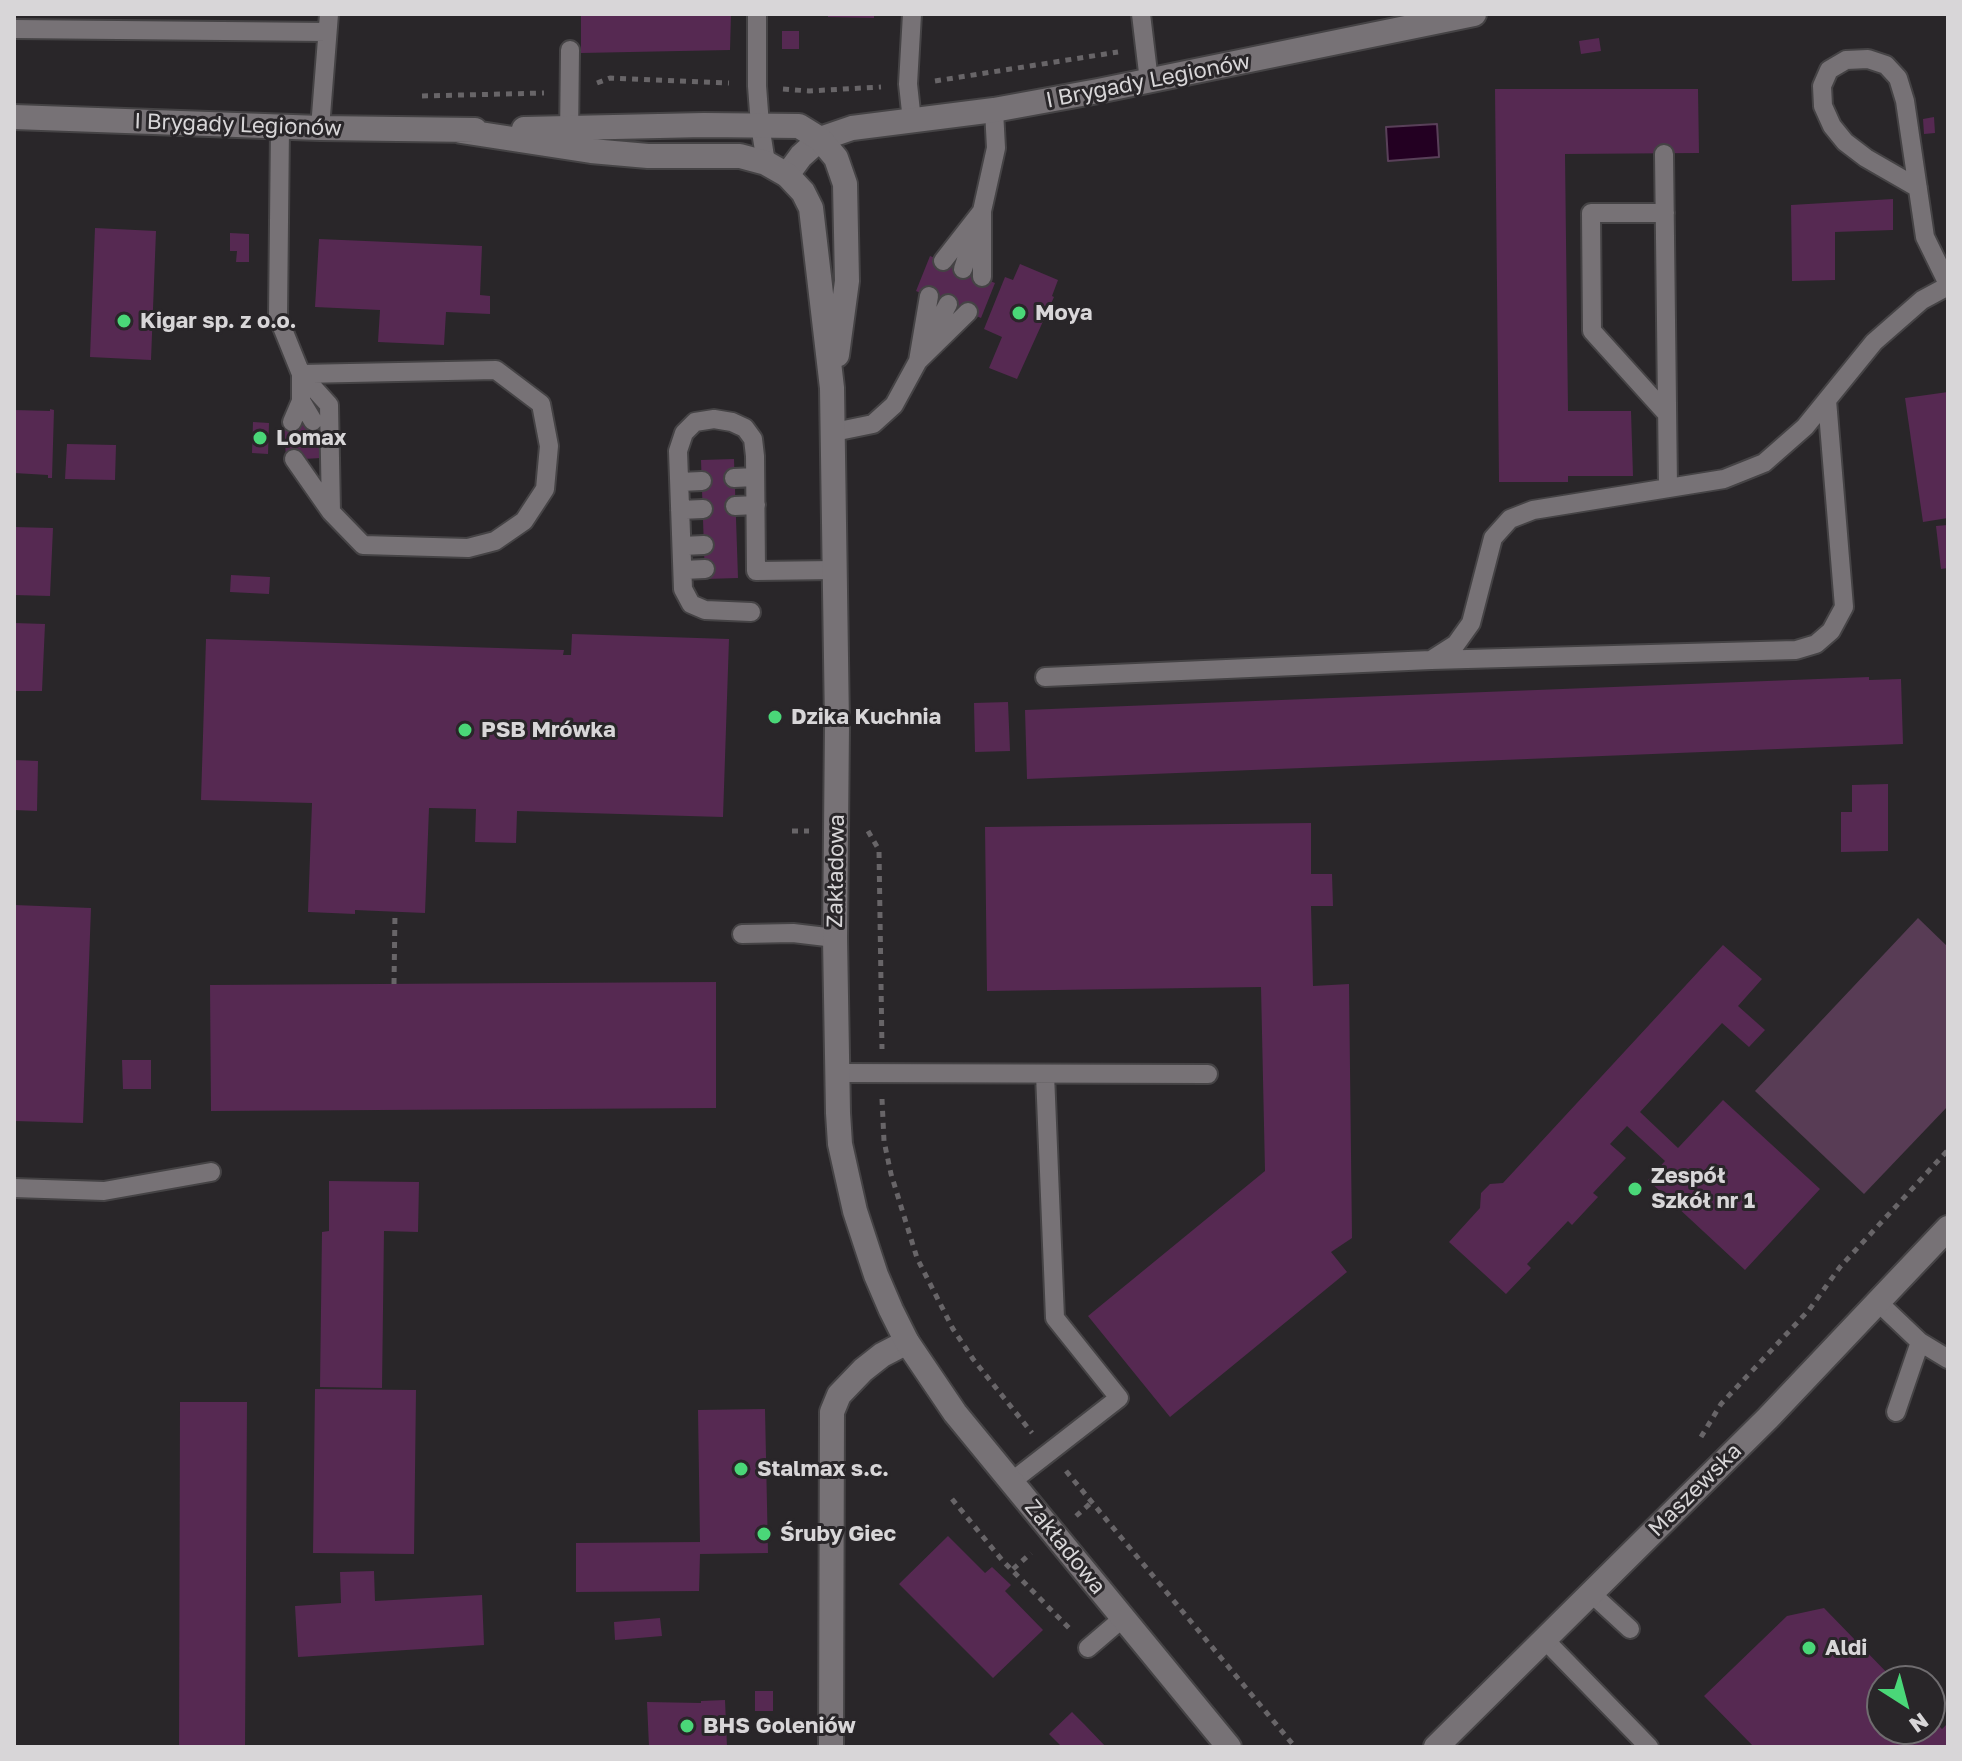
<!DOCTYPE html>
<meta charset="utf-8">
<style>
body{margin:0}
#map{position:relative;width:1962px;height:1761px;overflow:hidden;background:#292629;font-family:"Golos Text",sans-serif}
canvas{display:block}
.frame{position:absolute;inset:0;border:16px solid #d8d6d8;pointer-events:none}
.north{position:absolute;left:1866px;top:1665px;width:80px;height:80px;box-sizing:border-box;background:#292629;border:2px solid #6f6c6f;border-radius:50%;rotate:144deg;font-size:22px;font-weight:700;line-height:32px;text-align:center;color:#d8d6d8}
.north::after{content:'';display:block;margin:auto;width:28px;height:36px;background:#4ad778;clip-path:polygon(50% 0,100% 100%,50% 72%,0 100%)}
</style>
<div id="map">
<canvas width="1962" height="1761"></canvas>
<div class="frame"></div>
<div class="north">N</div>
</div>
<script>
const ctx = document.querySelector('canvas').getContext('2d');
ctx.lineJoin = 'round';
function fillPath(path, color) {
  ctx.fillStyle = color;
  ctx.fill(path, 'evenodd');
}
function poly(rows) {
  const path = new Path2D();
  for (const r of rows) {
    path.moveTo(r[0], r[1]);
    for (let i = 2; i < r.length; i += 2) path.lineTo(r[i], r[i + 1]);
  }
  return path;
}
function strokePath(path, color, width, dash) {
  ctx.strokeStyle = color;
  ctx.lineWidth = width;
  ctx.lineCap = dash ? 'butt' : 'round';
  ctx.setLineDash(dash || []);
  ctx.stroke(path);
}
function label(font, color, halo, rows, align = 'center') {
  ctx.font = font + ' "Golos Text",sans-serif';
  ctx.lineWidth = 6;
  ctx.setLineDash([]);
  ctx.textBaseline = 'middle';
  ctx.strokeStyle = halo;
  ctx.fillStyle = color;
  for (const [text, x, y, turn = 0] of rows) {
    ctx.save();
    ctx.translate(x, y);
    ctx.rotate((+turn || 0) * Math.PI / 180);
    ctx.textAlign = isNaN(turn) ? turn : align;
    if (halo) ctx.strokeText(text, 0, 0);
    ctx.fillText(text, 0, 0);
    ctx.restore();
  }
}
fillPath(poly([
 [1918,918,1948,947,1948,1106,1864,1194,1755,1091]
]), '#583c55');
const water = poly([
 [1437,124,1439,157,1388,161,1386,127,1437,124]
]);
fillPath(water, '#230022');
strokePath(water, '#594059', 2);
fillPath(poly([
 [581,14,731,14,730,50,581,53],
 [828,14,874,14,874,18,828,17],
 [782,31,799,31,799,49,782,49],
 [1599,38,1601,51,1581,54,1579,41],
 [1495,89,1698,89,1699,153,1565,154,1568,411,1631,411,1633,476,1568,476,1568,482,1499,482],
 [1934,117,1935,133,1924,134,1923,119],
 [1893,199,1893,230,1835,232,1835,280,1792,281,1791,205],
 [95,228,156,231,151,360,90,357],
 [230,233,249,234,249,262,236,262,237,251,230,251],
 [319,239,482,246,480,295,490,296,490,314,446,312,444,345,378,342,380,310,315,307],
 [930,256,995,283,981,318,916,291],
 [1020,264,1058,280,1052,296,1054,297,1017,379,989,368,1002,337,984,329,1005,277,1013,280],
 [1948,392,1948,518,1923,522,1905,398],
 [50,409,54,410,52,478,48,478,48,475,14,473,14,410,50,411],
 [319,421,321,458,286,460,284,422],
 [253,422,269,423,268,454,252,453],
 [67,444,116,445,115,480,65,479],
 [734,459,738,578,705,579,701,460],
 [1948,525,1948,568,1941,569,1936,526],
 [14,527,53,528,50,596,14,595],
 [231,575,270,577,269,594,230,592],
 [14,623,45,624,42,691,14,691],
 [572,634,729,639,723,817,517,811,516,843,475,842,476,809,429,808,425,913,355,910,355,914,308,912,312,803,201,800,206,639,564,650,563,655,571,655],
 [1869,677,1869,680,1901,679,1903,744,1027,779,1025,710],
 [1008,702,1010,751,975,752,974,703],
 [14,760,38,761,37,811,14,810],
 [1888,784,1888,851,1841,852,1841,812,1852,812,1852,785],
 [1311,823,1311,874,1332,874,1333,906,1311,906,1313,986,1349,984,1352,1238,1331,1252,1347,1272,1170,1417,1088,1316,1265,1171,1261,987,987,991,985,827],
 [14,905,91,908,83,1123,14,1121],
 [1723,945,1762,979,1738,1006,1765,1030,1749,1047,1722,1023,1640,1112,1678,1148,1723,1100,1820,1189,1745,1270,1648,1180,1665,1161,1627,1126,1610,1144,1626,1158,1593,1193,1598,1197,1572,1225,1568,1221,1527,1264,1531,1268,1506,1294,1449,1242,1480,1208,1481,1193,1490,1184,1503,1183],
 [716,982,716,1108,211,1111,210,985],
 [122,1060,151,1060,151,1089,123,1089],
 [329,1181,419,1182,418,1232,384,1231,382,1388,320,1387,322,1232,329,1231],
 [315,1389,416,1390,414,1554,313,1553],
 [180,1402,247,1402,245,1747,179,1747],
 [765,1409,768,1553,700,1554,699,1591,576,1592,576,1543,700,1542,698,1410],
 [948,1536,985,1573,992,1567,1011,1585,1005,1591,1043,1630,993,1678,899,1584],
 [374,1571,375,1601,482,1595,484,1645,298,1657,295,1606,341,1603,340,1572],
 [1824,1608,1895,1681,1882,1681,1882,1729,1930,1729,1930,1717,1942,1729,1948,1723,1948,1747,1754,1747,1704,1696,1787,1616],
 [660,1618,662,1636,615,1640,614,1622],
 [755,1691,773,1691,773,1711,755,1711],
 [725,1700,727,1747,649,1747,647,1702,701,1703,701,1701],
 [1072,1712,1084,1724,1106,1747,1062,1747,1049,1734]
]), '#562952');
const lane = poly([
 [757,14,757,86,760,125,766,163],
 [912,14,908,84,912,121],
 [1141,14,1149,81],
 [14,29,327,32],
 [280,127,278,317,301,374,329,405,331,512,363,545,468,548,495,541,524,521,545,489,549,446,541,404,496,370,301,374,301,401,313,421],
 [320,128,329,14],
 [569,139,570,50],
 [1664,154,1668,487],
 [1918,188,1866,158,1845,142,1832,126,1823,106,1822,86,1829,70,1846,60,1868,59,1886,65,1898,78,1905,101,1925,237,1948,284],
 [1665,213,1591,213,1592,331,1667,414],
 [943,261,982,211],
 [963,269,976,229],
 [982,277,982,211,996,148,994,110],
 [927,344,948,304],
 [918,361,929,296],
 [292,422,301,401],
 [834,432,873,424,894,405,918,361,968,312],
 [294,459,331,512],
 [734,478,755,477],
 [680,482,702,481],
 [735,506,756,505],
 [680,510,703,509],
 [682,546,704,545],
 [683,570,705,569],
 [751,612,705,610,691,604,683,589,678,451,684,433,695,422,714,419,732,422,745,428,753,439,755,456,756,571,835,570],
 [1431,660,1796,650,1816,644,1831,631,1844,607,1827,400],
 [1045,677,1431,660,1456,644,1471,623,1493,538,1510,519,1533,510,1724,479,1764,463,1805,427,1874,342,1922,300,1948,286],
 [742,934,793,933,835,938],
 [837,1073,1208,1074],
 [14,1188,104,1191,211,1172],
 [1879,1303,1920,1342,1948,1359],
 [1896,1412,1920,1342],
 [1011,1482,1119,1398,1055,1318,1045,1074],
 [1592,1594,1630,1629],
 [1545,1640,1649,1747],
 [1088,1648,1123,1618]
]);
const street = poly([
 [787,175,801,156,820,139,852,128,994,110,1098,91,1474,14],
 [831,1747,832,1412,839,1395,863,1370,882,1355,907,1342]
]);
const secondary = poly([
 [14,117,320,128,475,130],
 [524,129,704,125,799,126,820,139,836,158,845,184,847,281,837,355],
 [461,131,591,151,648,156,740,156,766,163,787,175,803,192,811,208,832,388,837,725,835,938,838,1113,840,1144,855,1211,876,1275,891,1310,907,1342,955,1413,1229,1747],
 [1436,1747,1768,1418,1948,1228]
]);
strokePath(lane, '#454345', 22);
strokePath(street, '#454345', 28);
strokePath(secondary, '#454345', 28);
strokePath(poly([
 [935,81,1118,52],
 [597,83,610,78,729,83],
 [783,89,809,91,881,87],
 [422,96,544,93],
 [792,831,809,831],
 [868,831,879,850,882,1049],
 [394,984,395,912],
 [882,1099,884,1141,891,1174,917,1258,953,1329,973,1359,1032,1433],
 [1701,1437,1721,1404,1809,1310,1840,1267,1948,1150],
 [1066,1471,1295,1747],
 [952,1499,1002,1560,1069,1628],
 [1076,1516,1093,1501],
 [1013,1569,1031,1553]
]), '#686568', 5, [6, 6]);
strokePath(lane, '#777276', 18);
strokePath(street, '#777276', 24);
strokePath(secondary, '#777276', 24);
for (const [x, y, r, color] of [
 [1019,313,8,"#4ad778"],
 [124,321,8,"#4ad778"],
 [260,438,8,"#4ad778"],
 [775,717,8,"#4ad778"],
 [465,730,8,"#4ad778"],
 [1635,1189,8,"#4ad778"],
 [741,1469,8,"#4ad778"],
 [764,1534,8,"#4ad778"],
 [1809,1648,8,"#4ad778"],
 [687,1726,8,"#4ad778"]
]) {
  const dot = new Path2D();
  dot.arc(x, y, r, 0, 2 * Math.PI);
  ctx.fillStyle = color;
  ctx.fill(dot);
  strokePath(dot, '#292629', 3);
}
label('22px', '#d8d6d8', '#292629', [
 ["I Brygady Legionów",1148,81,-11],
 ["I Brygady Legionów",238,125,2],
 ["Zakładowa",836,871,-89],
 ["Maszewska",1695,1490,-45],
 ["Zakładowa",1065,1547,51]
]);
label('bold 22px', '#d8d6d8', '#292629', [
 ["Moya",1035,313],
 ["Kigar sp. z o.o.",140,321],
 ["Lomax",276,438],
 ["Dzika Kuchnia",791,717],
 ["PSB Mrówka",481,730],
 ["Zespół",1651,1176],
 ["Szkół nr 1",1651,1201],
 ["Stalmax s.c.",757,1469],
 ["Śruby Giec",780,1534],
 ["Aldi",1825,1648],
 ["BHS Goleniów",703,1726]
], 'left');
</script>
